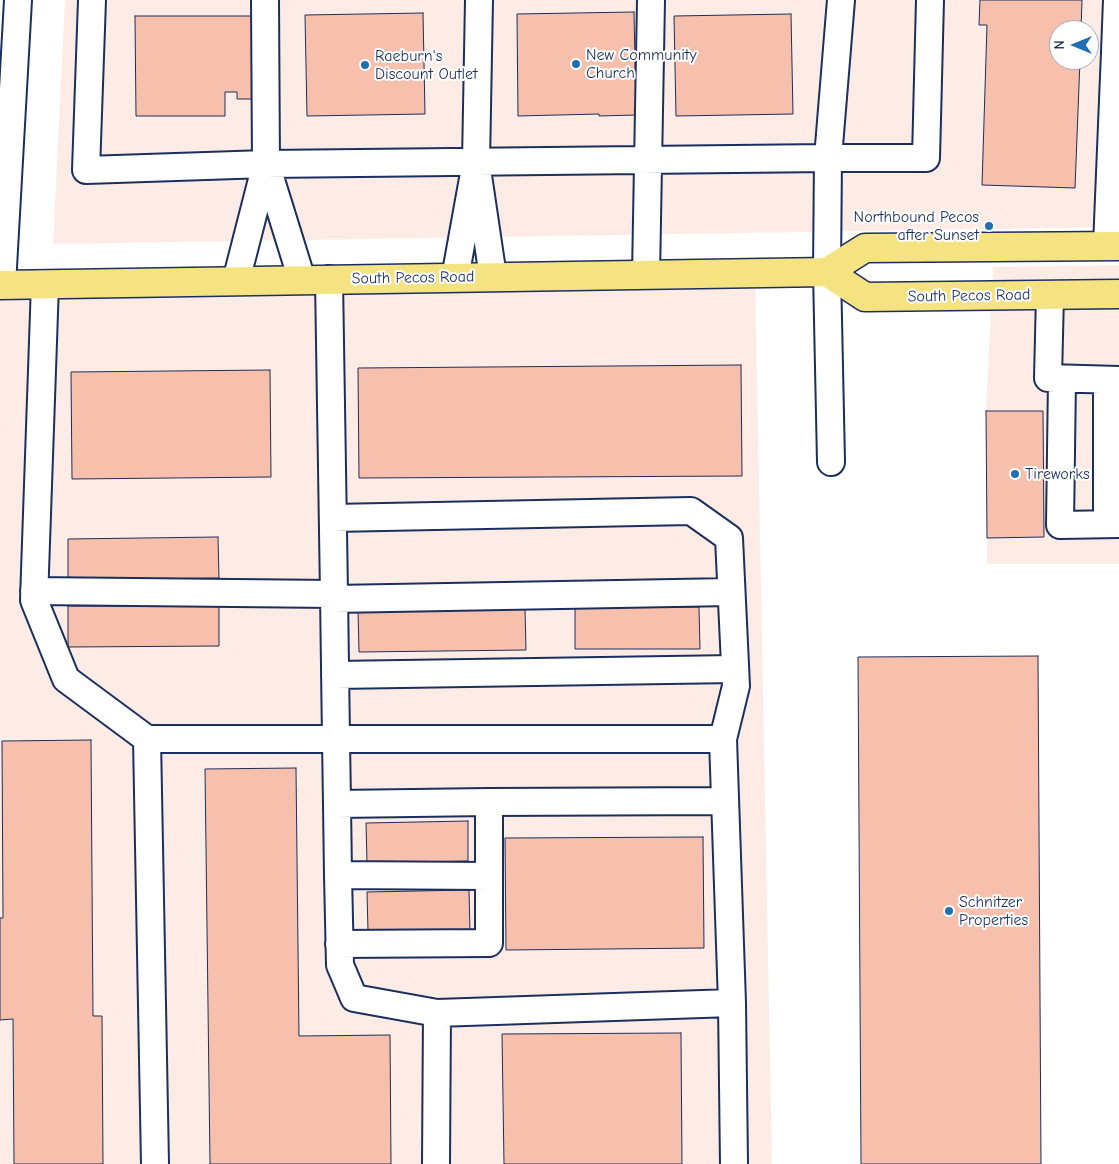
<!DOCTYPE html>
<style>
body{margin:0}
#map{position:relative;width:1119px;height:1164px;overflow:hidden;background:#fff;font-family:"Comic Neue",sans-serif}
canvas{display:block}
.north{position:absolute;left:1049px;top:20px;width:50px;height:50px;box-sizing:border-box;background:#fff;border:1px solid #a4acbf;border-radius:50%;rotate:270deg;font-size:14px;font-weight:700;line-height:20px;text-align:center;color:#1b2f5e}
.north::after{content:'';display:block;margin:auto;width:18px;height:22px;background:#1f6fb2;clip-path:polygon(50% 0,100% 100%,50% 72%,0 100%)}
</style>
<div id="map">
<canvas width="1119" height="1164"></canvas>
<div class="north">N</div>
</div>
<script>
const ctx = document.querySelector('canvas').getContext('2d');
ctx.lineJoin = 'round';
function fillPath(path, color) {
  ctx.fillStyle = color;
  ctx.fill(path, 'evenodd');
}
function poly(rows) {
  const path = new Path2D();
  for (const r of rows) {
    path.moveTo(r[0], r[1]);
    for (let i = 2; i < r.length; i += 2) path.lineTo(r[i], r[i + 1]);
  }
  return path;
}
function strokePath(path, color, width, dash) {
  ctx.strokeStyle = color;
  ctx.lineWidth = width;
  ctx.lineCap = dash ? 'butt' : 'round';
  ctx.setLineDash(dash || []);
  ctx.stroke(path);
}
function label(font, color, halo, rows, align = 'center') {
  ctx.font = font + ' "Comic Neue",sans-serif';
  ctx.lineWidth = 4;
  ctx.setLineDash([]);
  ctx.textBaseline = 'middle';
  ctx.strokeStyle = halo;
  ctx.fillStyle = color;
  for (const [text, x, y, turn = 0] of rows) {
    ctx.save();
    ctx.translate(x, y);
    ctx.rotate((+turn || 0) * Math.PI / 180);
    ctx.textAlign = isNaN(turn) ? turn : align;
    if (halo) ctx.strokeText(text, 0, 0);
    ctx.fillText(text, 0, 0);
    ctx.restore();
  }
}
fillPath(poly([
 [65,0,1119,0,1119,227,53,244],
 [1059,30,1089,30,1089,60,1059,60],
 [1119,265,1119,564,987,564,986,411,993,267],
 [755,273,772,1164,0,1164,0,285]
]), '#fdece6');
const building = poly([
 [980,0,1082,0,1081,30,1059,30,1059,60,1080,60,1075,188,982,185,987,25,979,25,980,0],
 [634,12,636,115,599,116,599,114,518,116,517,14,634,12],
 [423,13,425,114,307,116,305,15,423,13],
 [791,14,793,114,676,116,674,16,791,14],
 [135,16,252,16,252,99,237,99,237,92,225,92,225,116,136,116,135,16],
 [741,365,742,476,359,478,358,368,741,365],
 [270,370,271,477,72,479,71,372,270,370],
 [986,411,1043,411,1044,537,987,538,986,411],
 [218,537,219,578,68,580,68,539,218,537],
 [68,606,219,606,219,646,68,647,68,606],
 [699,607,700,649,575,649,575,608,699,607],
 [525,608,526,650,359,652,358,610,525,608],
 [1038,656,1041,1164,861,1164,858,657,1038,656],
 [91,740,93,1016,102,1016,103,1164,14,1164,13,1019,0,1020,0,918,3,918,2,741,91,740],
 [296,768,299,1036,390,1035,391,1164,210,1164,205,769,296,768],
 [468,821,468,861,367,863,366,823,468,821],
 [703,837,704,948,506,950,505,838,703,837],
 [469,890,470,931,368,932,367,892,469,890],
 [681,1033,682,1164,504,1164,502,1034,681,1033]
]);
fillPath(building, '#f7c0ac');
strokePath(building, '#1b2f5e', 1);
const minor = poly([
 [92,0,86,170,266,164,828,158,841,0],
 [265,0,266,164],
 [1115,52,1117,0],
 [476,162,479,0],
 [1107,246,1115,52,1119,53],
 [646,275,651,0],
 [455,278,476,162,493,277],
 [236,281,266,164,302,280],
 [45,284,34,600,66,679,147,739,155,1164],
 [2,285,18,0],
 [1050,295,1048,378,1119,380],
 [1062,379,1060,525,1119,524],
 [1107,380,1107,524],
 [831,462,827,272,828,158,926,158,930,0],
 [333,518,691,511,729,538,736,686,723,739],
 [34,591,334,594],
 [334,599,731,592],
 [335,675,735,669],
 [147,739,723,739,732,1003,437,1013,354,998,340,965,338,875,337,804,336,739,334,594,329,279],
 [489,802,725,801],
 [337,804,489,802,489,943,339,944],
 [338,875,489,876],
 [732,1003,734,1164],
 [436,1164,437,1013]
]);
const major = poly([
 [827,272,865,297,1119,294],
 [0,285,827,272,865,248,1119,246]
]);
strokePath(minor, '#1b2f5e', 30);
strokePath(major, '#1b2f5e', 31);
strokePath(minor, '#fff', 26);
strokePath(major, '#f5e382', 28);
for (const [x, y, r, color] of [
 [576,64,5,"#1f6fb2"],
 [365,65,5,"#1f6fb2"],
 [989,226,5,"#1f6fb2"],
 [1015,474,5,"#1f6fb2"],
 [949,911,5,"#1f6fb2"]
]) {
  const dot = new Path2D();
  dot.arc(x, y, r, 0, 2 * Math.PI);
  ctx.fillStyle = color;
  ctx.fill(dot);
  strokePath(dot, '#fff', 2);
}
label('16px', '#1b2f5e', '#fff', [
 ["New Community",586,55],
 ["Church",586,73],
 ["Raeburn's",375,56],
 ["Discount Outlet",375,74],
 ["Northbound Pecos",979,217,"right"],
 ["after Sunset",979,235,"right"],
 ["Tireworks",1025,474],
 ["Schnitzer",959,902],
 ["Properties",959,920]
], 'left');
label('16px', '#1b2f5e', '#fff', [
 ["South Pecos Road",413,278,-1],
 ["South Pecos Road",969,296,-1]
]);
</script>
